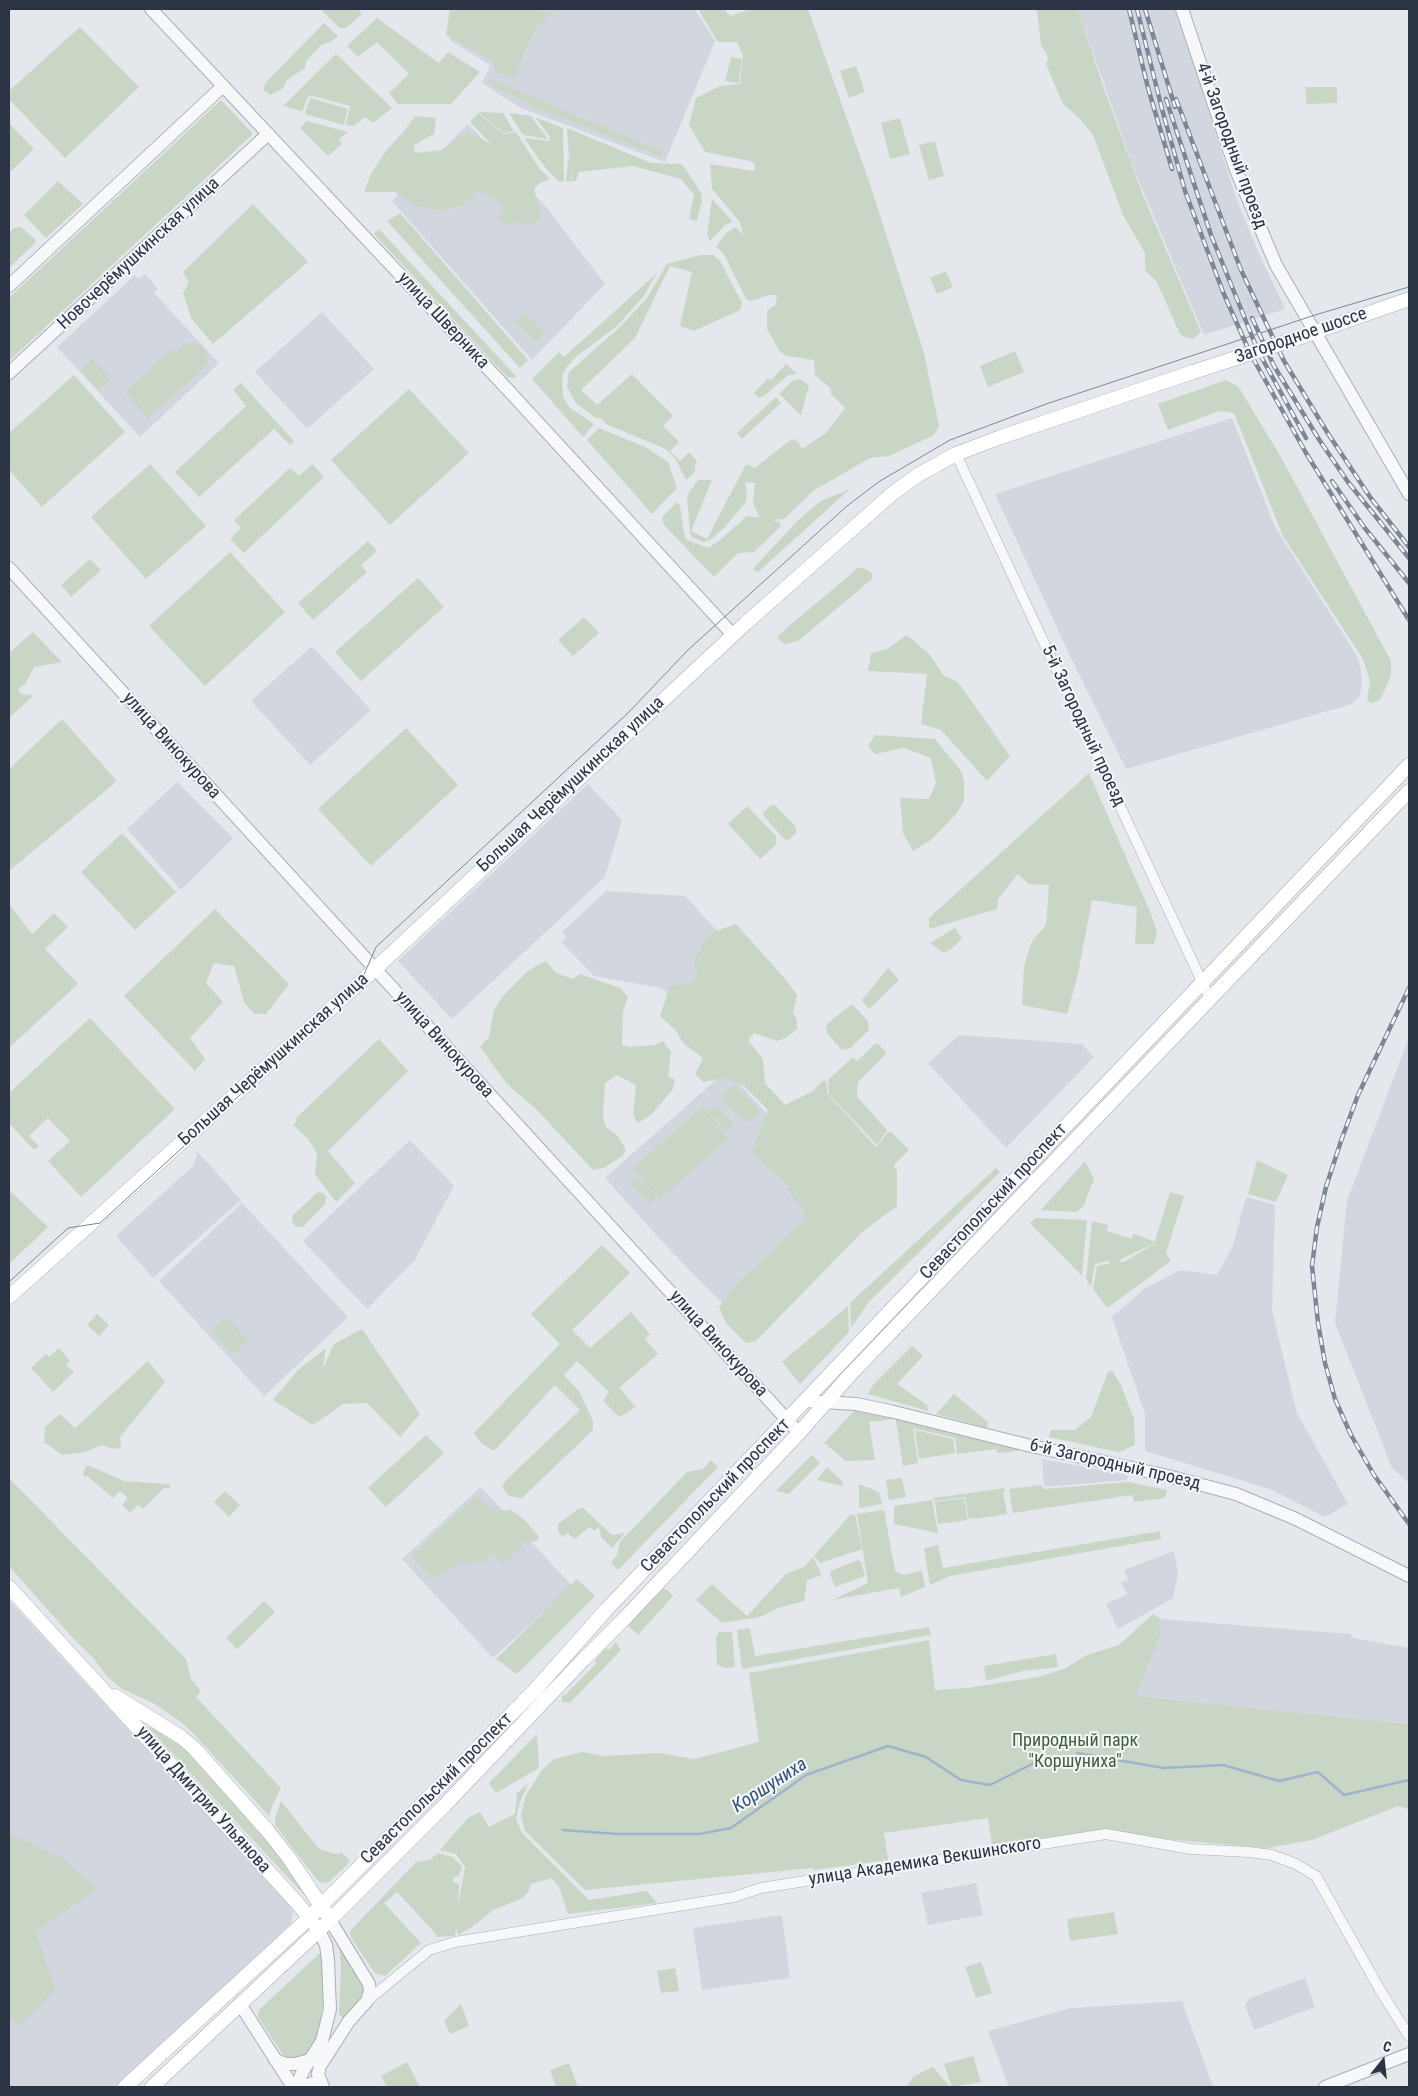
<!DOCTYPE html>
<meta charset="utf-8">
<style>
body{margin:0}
#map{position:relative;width:1418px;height:2096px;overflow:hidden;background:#e4e7ec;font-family:"Roboto Condensed",sans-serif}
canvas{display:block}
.frame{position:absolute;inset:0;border:10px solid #2b3445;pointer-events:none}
.north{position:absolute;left:1358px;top:2036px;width:50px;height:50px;-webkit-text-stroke:4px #f4f6f9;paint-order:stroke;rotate:16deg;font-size:14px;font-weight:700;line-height:20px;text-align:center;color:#2b3445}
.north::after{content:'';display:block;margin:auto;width:18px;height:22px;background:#2b3445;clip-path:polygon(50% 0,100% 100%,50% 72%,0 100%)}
</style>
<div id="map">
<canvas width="1418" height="2096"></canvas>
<div class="frame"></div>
<div class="north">С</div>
</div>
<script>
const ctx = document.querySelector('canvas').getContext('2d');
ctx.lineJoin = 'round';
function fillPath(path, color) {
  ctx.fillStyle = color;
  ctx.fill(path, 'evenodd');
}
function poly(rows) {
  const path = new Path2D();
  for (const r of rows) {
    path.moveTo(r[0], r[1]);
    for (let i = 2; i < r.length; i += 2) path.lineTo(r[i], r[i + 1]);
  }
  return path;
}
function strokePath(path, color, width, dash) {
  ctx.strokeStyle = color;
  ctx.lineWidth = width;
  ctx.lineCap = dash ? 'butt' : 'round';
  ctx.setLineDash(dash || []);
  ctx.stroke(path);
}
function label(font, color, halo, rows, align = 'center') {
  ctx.font = font + ' "Roboto Condensed",sans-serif';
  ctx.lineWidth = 4;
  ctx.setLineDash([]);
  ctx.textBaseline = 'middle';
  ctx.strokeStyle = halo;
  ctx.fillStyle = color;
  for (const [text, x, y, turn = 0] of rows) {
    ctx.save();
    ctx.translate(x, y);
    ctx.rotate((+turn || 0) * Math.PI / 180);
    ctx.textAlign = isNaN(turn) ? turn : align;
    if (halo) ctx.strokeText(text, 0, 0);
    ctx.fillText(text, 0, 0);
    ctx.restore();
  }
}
fillPath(poly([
 [459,9,695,9,715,41,665,162,521,108,482,83,490,65,450,40],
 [1078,9,1177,9,1236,198,1259,254,1285,309,1204,335,1133,167],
 [468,124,547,208,605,284,532,360,392,201],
 [145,274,158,289,154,293,219,363,140,437,57,347,135,275,139,279],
 [322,312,374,369,307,429,255,372],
 [1232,418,1275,527,1357,656,1361,671,1362,686,1360,695,1352,704,1126,769,1073,662,995,494],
 [312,646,371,710,310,765,251,701],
 [177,782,233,838,181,890,127,829],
 [588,784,622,820,605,877,452,1019,398,961],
 [606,891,685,896,758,975,694,1017,661,988,594,976,561,942,566,937,562,932],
 [959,1035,1082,1044,1094,1057,1006,1148,928,1063],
 [1409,1037,1409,1483,1392,1468,1335,1323,1347,1201],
 [727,1070,766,1113,792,1131,853,1194,728,1309,671,1251,605,1178],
 [410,1140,454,1186,414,1261,367,1309,303,1241],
 [198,1152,241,1200,153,1278,116,1236,193,1166],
 [1246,1197,1275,1205,1272,1311,1297,1413,1348,1504,1325,1517,1270,1489,1145,1451,1145,1414,1112,1317,1144,1289,1180,1270,1217,1275,1233,1246],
 [242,1203,348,1317,264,1396,159,1281],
 [1042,1459,1128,1475,1127,1480,1044,1487],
 [481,1487,572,1586,493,1658,402,1559],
 [1174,1551,1178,1574,1173,1598,1118,1629,1106,1604,1127,1594,1121,1583,1128,1580,1124,1570],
 [9,1600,290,1905,293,1912,291,1925,284,1933,117,2087,9,2087],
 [1161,1619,1350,1634,1354,1638,1409,1648,1409,1724,1135,1696,1160,1636],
 [976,1883,983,1915,928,1925,921,1893],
 [782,1915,790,1978,702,1990,693,1928],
 [1305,1978,1315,2007,1254,2030,1245,2005,1250,1998],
 [1182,2001,1213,2087,1009,2087,988,2031,1071,2008]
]), '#d2d6de');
fillPath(poly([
 [320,9,358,9,362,14,346,28,340,28],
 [450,9,532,9,547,12,550,9,557,9,537,26,522,57,516,78,495,72,493,61,446,35],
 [698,9,724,9,730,16,751,9,808,9,869,181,924,353,939,426,934,435,889,456,870,458,813,491,784,519,772,520,779,522,781,526,754,552,738,553,714,577,664,525,662,517,677,502,680,505,684,534,687,540,708,548,719,541,747,516,760,518,753,503,755,483,745,482,747,496,745,503,724,528,710,540,703,542,692,537,690,533,687,495,698,480,712,480,691,531,707,539,746,464,755,468,789,441,793,439,798,442,802,449,826,433,845,408,831,394,831,389,815,375,814,360,787,356,780,352,767,329,767,311,776,304,777,295,768,295,755,300,749,301,746,299,724,254,716,247,725,234,734,228,737,228,743,235,740,222,712,189,710,164,754,171,755,167,754,163,750,161,705,152,689,125,696,98,720,86,740,84,743,56,737,42,718,42],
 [1035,9,1078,9,1103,86,1142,193,1201,332,1193,339,1182,336,1179,332,1157,282,1145,270,1145,253,1123,215,1093,135,1079,118,1063,104,1046,64,1048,59,1047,55,1041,45,1037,10],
 [377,18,439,63,448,52,480,72,451,104,398,104,389,93,409,74,377,42,358,57,347,46],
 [324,23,338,36,330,42,321,45,306,61,305,68,287,80,283,88,271,95,263,90,266,82],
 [80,27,139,87,65,158,9,99,9,91],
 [336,54,392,108,373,123,365,117,354,126,346,125,350,106,309,95,302,111,283,106],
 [731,57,742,59,739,83,725,81],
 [856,66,865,92,849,98,840,71],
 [490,79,664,152,662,157,532,106,487,82],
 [1305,87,1337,87,1337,103,1307,104],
 [310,98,348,109,344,125,305,114],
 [221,100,253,134,9,361,9,298],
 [478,112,503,113,514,131,504,133],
 [478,113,504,134,516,132,539,168,550,179,540,183,534,189,542,217,530,226,516,221,510,226,498,220,504,208,497,200,478,191,461,206,442,211,414,205,395,192,364,192,370,176,385,152,404,131,415,116,436,118,434,134,414,145,415,153,441,150,467,132,491,144,470,122],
 [509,113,531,116,548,139,523,135],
 [535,117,563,128,564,181,559,182,544,166,524,138,549,141,550,137],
 [900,118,910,154,890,159,881,123],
 [307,121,348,132,339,139,342,144,328,156,300,128],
 [9,123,34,149,9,173],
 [567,128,651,163,681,164,685,168,701,193,702,200,697,221,689,219,694,195,681,179,633,166,579,172,576,181,571,181,574,163,570,182,566,181,568,160,573,162,569,159],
 [935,141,944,176,929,180,919,145],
 [58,181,83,204,46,238,24,215],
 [712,199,733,222,725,225,710,241,707,234],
 [253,204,308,262,213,344,191,318,183,293,189,282,183,272],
 [400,213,528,360,520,368,387,221],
 [21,227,36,240,34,244,9,268,9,233,14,228],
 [379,229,516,376,515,378,507,377,374,234],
 [700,255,713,255,720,261,742,303,740,310,694,331,680,326,692,272,670,266,635,338,581,390,597,405,632,374,673,416,663,426,679,442,670,451,680,461,689,452,697,461,695,466,695,472,686,480,675,458,666,449,606,424,601,418,596,418,576,403,567,387,569,372,620,327,647,298,667,264],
 [946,271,953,287,937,294,930,278],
 [657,273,643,297,617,326,577,356,565,369,562,376,563,397,570,408,594,424,583,437,532,379,559,352,564,357],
 [525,313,545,333,536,342,516,322],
 [187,343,199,344,205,349,208,360,205,367,148,418,125,392,173,348,176,351],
 [1015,351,1024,372,988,387,980,366],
 [92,359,111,379,98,390,80,370],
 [786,364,797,374,788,375,764,396,758,398,754,393,768,378,771,380],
 [74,375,125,432,42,507,9,470,9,433],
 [800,379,809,385,801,415,779,394,792,381],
 [1226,380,1238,386,1282,459,1391,661,1391,676,1380,700,1372,703,1367,700,1370,681,1363,659,1283,536,1234,413,1219,411,1168,430,1158,404],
 [241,383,294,441,290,445,274,429,199,497,175,472,246,406,233,390],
 [409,389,469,453,390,525,331,460],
 [776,397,781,403,742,439,737,433],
 [599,428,647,448,668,462,677,488,652,514,587,440],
 [150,464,206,526,146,579,91,517],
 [312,464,324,477,244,553,230,539,241,528,234,520,290,468,299,476],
 [850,489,758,572,753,569,798,520,821,501],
 [368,541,377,551,361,565,367,572,313,620,298,603],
 [230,552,285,612,205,686,149,626],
 [90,559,101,570,71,597,61,585],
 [858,568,863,568,869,571,872,574,872,579,798,641,785,644,777,638,782,632],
 [418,578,444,607,361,681,335,652],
 [584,617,599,633,573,656,558,640],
 [33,632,62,662,34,667,25,684,18,689,21,694,34,695,9,718,9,653],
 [907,635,930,655,944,676,958,682,1010,756,987,781,941,730,921,724,927,674,868,671,871,653,887,649],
 [62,719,117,781,9,871,9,769],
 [406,728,458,785,371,866,318,809],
 [875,735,935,739,962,772,964,783,964,801,956,814,931,840,913,851,903,833,900,798,929,799,936,783,931,758,904,748,875,754,868,746],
 [1089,773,1151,914,1157,932,1154,944,1135,944,1137,907,1092,900,1078,974,1067,1014,1022,1005,1024,966,1032,941,1046,925,1049,885,1029,884,1018,874,998,899,997,909,929,929,929,918],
 [775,805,796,827,796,833,788,840,784,839,763,815,764,812,770,806],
 [747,806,776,836,776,845,760,859,728,824],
 [122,833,176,892,135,930,81,872],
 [9,904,32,934,54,913,68,927,45,949,78,984,9,1048],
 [215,909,289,984,266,1014,254,1014,244,1002,234,966,214,963,206,983,223,1002,190,1038,205,1059,195,1071,124,996],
 [736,924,786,980,797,995,793,1013,797,1020,797,1029,786,1038,777,1041,754,1033,748,1040,763,1059,765,1083,785,1105,813,1091,822,1081,826,1081,828,1094,876,1147,888,1132,891,1132,909,1150,893,1166,897,1170,897,1206,862,1232,756,1341,746,1343,726,1323,719,1307,730,1291,805,1219,802,1208,787,1189,789,1187,785,1182,754,1156,752,1151,768,1110,744,1086,725,1078,703,1082,695,1074,703,1058,684,1044,675,1030,660,1016,670,986,690,983,697,976,694,960,704,942,713,932],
 [955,928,962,939,950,950,943,953,930,943],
 [546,961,556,973,573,979,580,974,620,988,628,997,623,1011,622,1045,629,1047,654,1045,663,1041,671,1052,668,1076,675,1080,673,1089,652,1114,638,1123,633,1115,636,1085,617,1075,605,1083,603,1114,605,1126,618,1136,626,1150,622,1156,604,1168,593,1170,536,1109,507,1084,480,1047,489,1037,494,1010,502,997,529,970],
 [888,968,899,980,869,1009,862,1000],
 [852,1004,868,1021,869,1030,850,1048,846,1050,841,1049,827,1033,826,1027,828,1023],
 [90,1018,175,1109,81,1197,48,1161,70,1141,48,1118,29,1136,39,1146,34,1150,9,1123,9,1093],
 [379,1039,408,1071,328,1151,355,1183,336,1202,315,1174,317,1154,309,1140,293,1125,297,1121,296,1118],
 [875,1044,878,1044,886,1052,885,1055,858,1082,857,1094,857,1097,887,1130,877,1145,829,1094,828,1080,853,1057,857,1061],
 [735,1086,760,1110,752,1121,745,1121,722,1101,721,1098,729,1089],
 [715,1105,734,1124,727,1131,708,1112],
 [702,1107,729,1138,660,1199,633,1168],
 [1257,1160,1288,1175,1276,1202,1248,1194],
 [1085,1161,1094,1179,1083,1207,1076,1212,1041,1210],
 [996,1168,1000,1172,869,1302,851,1328,850,1303],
 [636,1176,657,1197,650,1204,630,1182],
 [9,1190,48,1227,9,1264],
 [318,1192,322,1193,326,1196,325,1204,303,1227,296,1227,293,1223,292,1216],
 [1170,1192,1184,1196,1166,1253,1171,1261,1107,1308,1093,1289,1097,1266,1111,1263,1108,1261,1095,1264,1091,1287,1086,1279,1092,1221,1108,1225,1107,1231,1132,1239,1133,1234,1154,1241,1153,1244,1121,1259,1120,1262,1124,1262,1154,1244],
 [1036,1218,1087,1220,1082,1276,1030,1223],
 [602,1245,630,1273,572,1330,590,1348,631,1312,650,1334,645,1339,658,1354,619,1388,636,1407,619,1417,603,1401,609,1392,577,1361,564,1375,579,1391,593,1421,593,1430,522,1498,509,1496,502,1487,506,1480,580,1410,555,1385,494,1451,482,1444,474,1433,560,1344,531,1314],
 [848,1306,849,1332,800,1384,782,1362],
 [97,1314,109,1325,99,1336,87,1325],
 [227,1317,248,1341,233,1354,212,1331],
 [362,1329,420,1414,400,1437,367,1403,343,1404,313,1425,273,1400,298,1370,326,1348,323,1368,334,1344],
 [912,1346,923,1356,897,1384,927,1405,928,1411,868,1394,873,1385],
 [59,1348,70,1361,66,1365,74,1372,53,1392,31,1368,46,1354,49,1357],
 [148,1361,165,1382,120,1437,121,1448,112,1449,102,1445,85,1452,62,1455,44,1442,45,1427,60,1414,75,1428],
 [1112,1371,1121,1385,1134,1419,1135,1445,1119,1452,1049,1437,1051,1430,1075,1430,1091,1417,1108,1372],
 [954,1394,988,1422,987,1428,936,1414],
 [855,1410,894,1414,895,1419,869,1422,875,1460,846,1461,824,1443],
 [895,1414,1018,1445,1018,1451,998,1453,996,1449,957,1454,955,1438,913,1428,918,1463,903,1466],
 [915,1430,953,1439,955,1453,919,1459],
 [426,1435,444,1453,386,1507,368,1488],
 [812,1455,820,1463,789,1494,776,1491],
 [711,1460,718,1467,618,1570,611,1563,617,1555,620,1542,687,1472,703,1469],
 [86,1466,90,1466,124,1481,169,1484,170,1486,170,1488,164,1488,143,1509,138,1505,130,1513,122,1505,128,1498,120,1491,113,1498,87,1476,85,1477,83,1474],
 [827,1467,843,1482,842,1486,817,1480],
 [9,1478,186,1659,191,1679,201,1691,196,1697,281,1788,273,1804,269,1816,190,1730,177,1719,153,1703,122,1689,107,1676,93,1658,71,1636,9,1566],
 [902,1478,906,1497,889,1500,886,1480],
 [1128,1482,1167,1490,1165,1498,1134,1502,1132,1495,1013,1513,1009,1489,1041,1485,1044,1489],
 [859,1484,879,1492,882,1504,859,1508],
 [1005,1488,1005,1491,1003,1492,1007,1514,974,1519,973,1517,969,1520,965,1497,934,1501,934,1498],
 [225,1491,240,1505,229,1517,214,1502],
 [478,1495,491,1510,493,1507,496,1507,499,1511,503,1510,508,1511,510,1509,525,1520,539,1537,537,1541,523,1543,519,1541,523,1546,503,1564,490,1551,486,1562,479,1563,474,1559,469,1566,462,1562,445,1573,444,1569,433,1579,411,1555,426,1543,445,1563,426,1542],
 [964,1498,968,1520,938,1524,935,1502],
 [932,1500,938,1533,894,1524,894,1506],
 [583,1508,612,1535,625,1533,612,1548,601,1537,599,1527,595,1531,589,1527,575,1539,567,1533,563,1537,561,1535,558,1530,558,1524,578,1509],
 [884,1510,895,1571,903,1575,922,1571,925,1587,901,1597,899,1588,832,1600,868,1583,857,1514],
 [855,1514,862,1549,820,1563,814,1556,850,1515],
 [1160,1531,1161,1539,950,1576,930,1585,924,1548,938,1545,943,1568],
 [813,1557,822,1575,807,1580,804,1601,778,1608,760,1617,722,1623,696,1600,712,1584,747,1616,786,1574,804,1567],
 [858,1560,861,1562,865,1576,835,1587,830,1574,831,1571],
 [577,1579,595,1596,517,1674,496,1659],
 [659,1588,668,1590,673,1596,638,1635,626,1624],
 [264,1601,275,1612,237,1649,226,1638],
 [1153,1614,1161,1619,1160,1636,1136,1696,1409,1724,1409,1809,1398,1806,1312,1840,1267,1848,1164,1839,1101,1830,992,1845,988,1818,884,1833,888,1860,814,1870,813,1868,585,1890,525,1831,521,1815,526,1795,542,1770,554,1759,582,1752,605,1756,659,1753,694,1759,759,1742,749,1673,929,1640,935,1690,967,1688,1038,1677,1064,1669,1087,1655,1119,1645],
 [929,1627,931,1635,742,1669,737,1630,750,1628,755,1656],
 [719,1632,732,1632,735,1667,726,1668,717,1665,716,1637],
 [616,1642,621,1650,570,1703,562,1702,562,1696,565,1695,596,1664,595,1660,606,1648,609,1650],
 [1056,1654,1058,1667,1023,1671,986,1681,984,1666],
 [148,1727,153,1728,177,1743,190,1753,284,1861,306,1895,305,1896],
 [537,1734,539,1768,496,1793,489,1783],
 [528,1784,520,1802,516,1819,522,1833,589,1900,647,1891,657,1903,568,1914,559,1887,552,1878,531,1884,528,1892,523,1898,493,1910,473,1926,458,1935,456,1928,455,1936,434,1937,437,1935,397,1892,384,1903,421,1943,385,1976,375,1973,351,1938,350,1931,416,1862,430,1860,437,1853,453,1857,462,1867,459,1876,454,1877,453,1882,459,1884,458,1905,465,1867,456,1854,440,1850,468,1818,480,1812,489,1827,515,1814,517,1793],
 [281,1801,319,1849,335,1854,342,1853,349,1860,348,1864,330,1881,325,1883,318,1881,275,1825,275,1818],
 [9,1833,64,1859,97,1889,36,1932,55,1990,19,2025,9,2018],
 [1114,1912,1118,1934,1070,1941,1067,1919],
 [339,1946,363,1985,365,1994,344,2019,339,2014,341,1964],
 [320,1953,323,1958,325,1994,317,2039,307,2056,297,2061,285,2058,258,2017,258,2014,260,2009],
 [981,1962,992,1993,976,1998,965,1967],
 [675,1968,679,1991,661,1993,657,1971],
 [461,2004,469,2026,450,2034,444,2021],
 [973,2056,981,2082,952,2087,944,2064],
 [407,2062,420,2087,387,2087,381,2076],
 [569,2063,578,2087,556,2087,550,2070],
 [933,2067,950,2087,906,2087,914,2076]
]), '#c9d6c5');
strokePath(poly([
 [1077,1753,1164,1768,1223,1765,1279,1781,1318,1772,1344,1795,1409,1780],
 [563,1830,617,1834,699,1834,731,1828,806,1775,888,1746,926,1757,961,1780,990,1785,1036,1762]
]), '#9fb4cc', 2.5);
const minor = poly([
 [956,454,1210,999],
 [367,2001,429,1950,455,1942,734,1897,761,1888,1106,1834,1191,1849,1249,1852,1272,1855,1296,1864,1316,1876,1380,1990,1409,2036]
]);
const tertiary = poly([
 [151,9,509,391,733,635],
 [1182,9,1236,170,1276,265,1409,494],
 [9,286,223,86],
 [9,373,268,134],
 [9,568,799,1433],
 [805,1401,856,1404,890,1411,1027,1445,1168,1476,1236,1494,1296,1519,1409,1576],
 [240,2004,293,2087],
 [275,2060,286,2064,295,2064,310,2060],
 [296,2087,303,2071,322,2041,330,2009,328,1960,326,1945,319,1931],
 [302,2087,313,2083,318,2084,322,2087],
 [323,2087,318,2074,320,2066,349,2021,367,2001,370,1991,369,1984,330,1920],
 [1325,2087,1409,2054]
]);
const secondary = poly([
 [1301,337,1409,299],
 [9,1297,375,969,746,623,893,493,918,475,956,454,1001,437,1193,372],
 [9,1587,299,1905,314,1924],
 [115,1696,181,1737,194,1748,267,1830,289,1858,326,1913],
 [125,2087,309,1918,535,1690,606,1610,1409,765],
 [152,2087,330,1920,445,1805,583,1660,626,1617,799,1433,848,1377,1409,791]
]);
strokePath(minor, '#a9aeb7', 11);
strokePath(tertiary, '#a9aeb7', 14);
strokePath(secondary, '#a9aeb7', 15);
strokePath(minor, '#f7f8fa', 10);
strokePath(tertiary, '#f7f8fa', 12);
strokePath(secondary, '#fff', 14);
strokePath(poly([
 [9,1282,68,1228,100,1223,359,986,376,947,629,712,688,650,847,506,880,481,950,440,1049,403,1315,315,1409,287]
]), '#7d8696', 1);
const rail = poly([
 [1129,9,1148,88,1172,169],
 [1137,9,1162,109,1185,191,1223,292,1250,353,1306,453,1409,620],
 [1145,9,1175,107],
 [1166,99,1211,235,1258,351,1306,438],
 [1176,99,1241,270,1284,361,1327,432,1370,497,1409,547],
 [1252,318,1274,366,1320,441,1348,482,1409,558],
 [1332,481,1364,527,1409,583],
 [1409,988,1358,1095,1341,1141,1326,1187,1317,1227,1312,1266,1318,1323,1325,1363,1335,1399,1351,1435,1374,1475,1409,1524]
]);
strokePath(rail, '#7d8696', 4.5);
strokePath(rail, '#f4f6f9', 2.5, [8]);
const secondaryBridge = poly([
 [1193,372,1301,337]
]);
strokePath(secondaryBridge, '#a9aeb7', 15, []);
strokePath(secondaryBridge, '#fff', 14);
label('18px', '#2b3445', '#f4f6f9', [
 ["4-й Загородный проезд",1231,146,70],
 ["Новочерёмушкинская улица",139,254,-43],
 ["улица Шверника",443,321,47],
 ["Загородное шоссе",1301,336,-19],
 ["5-й Загородный проезд",1083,726,65],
 ["улица Винокурова",171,746,48],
 ["Большая Черёмушкинская улица",571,785,-43],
 ["улица Винокурова",444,1045,48],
 ["Большая Черёмушкинская улица",274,1060,-42],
 ["Севастопольский проспект",994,1202,-47],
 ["улица Винокурова",718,1344,48],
 ["6-й Загородный проезд",1115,1465,13],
 ["Севастопольский проспект",716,1496,-46],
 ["Севастопольский проспект",437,1789,-45],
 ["улица Дмитрия Ульянова",203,1800,48],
 ["улица Академика Векшинского",925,1862,-9]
]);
label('18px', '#3f6138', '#f4f6f9', [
 ["Природный парк",1075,1741],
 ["\"Коршуниха\"",1075,1762]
]);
label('italic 19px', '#34527a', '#f4f6f9', [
 ["Коршуниха",770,1786,-33]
]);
</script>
